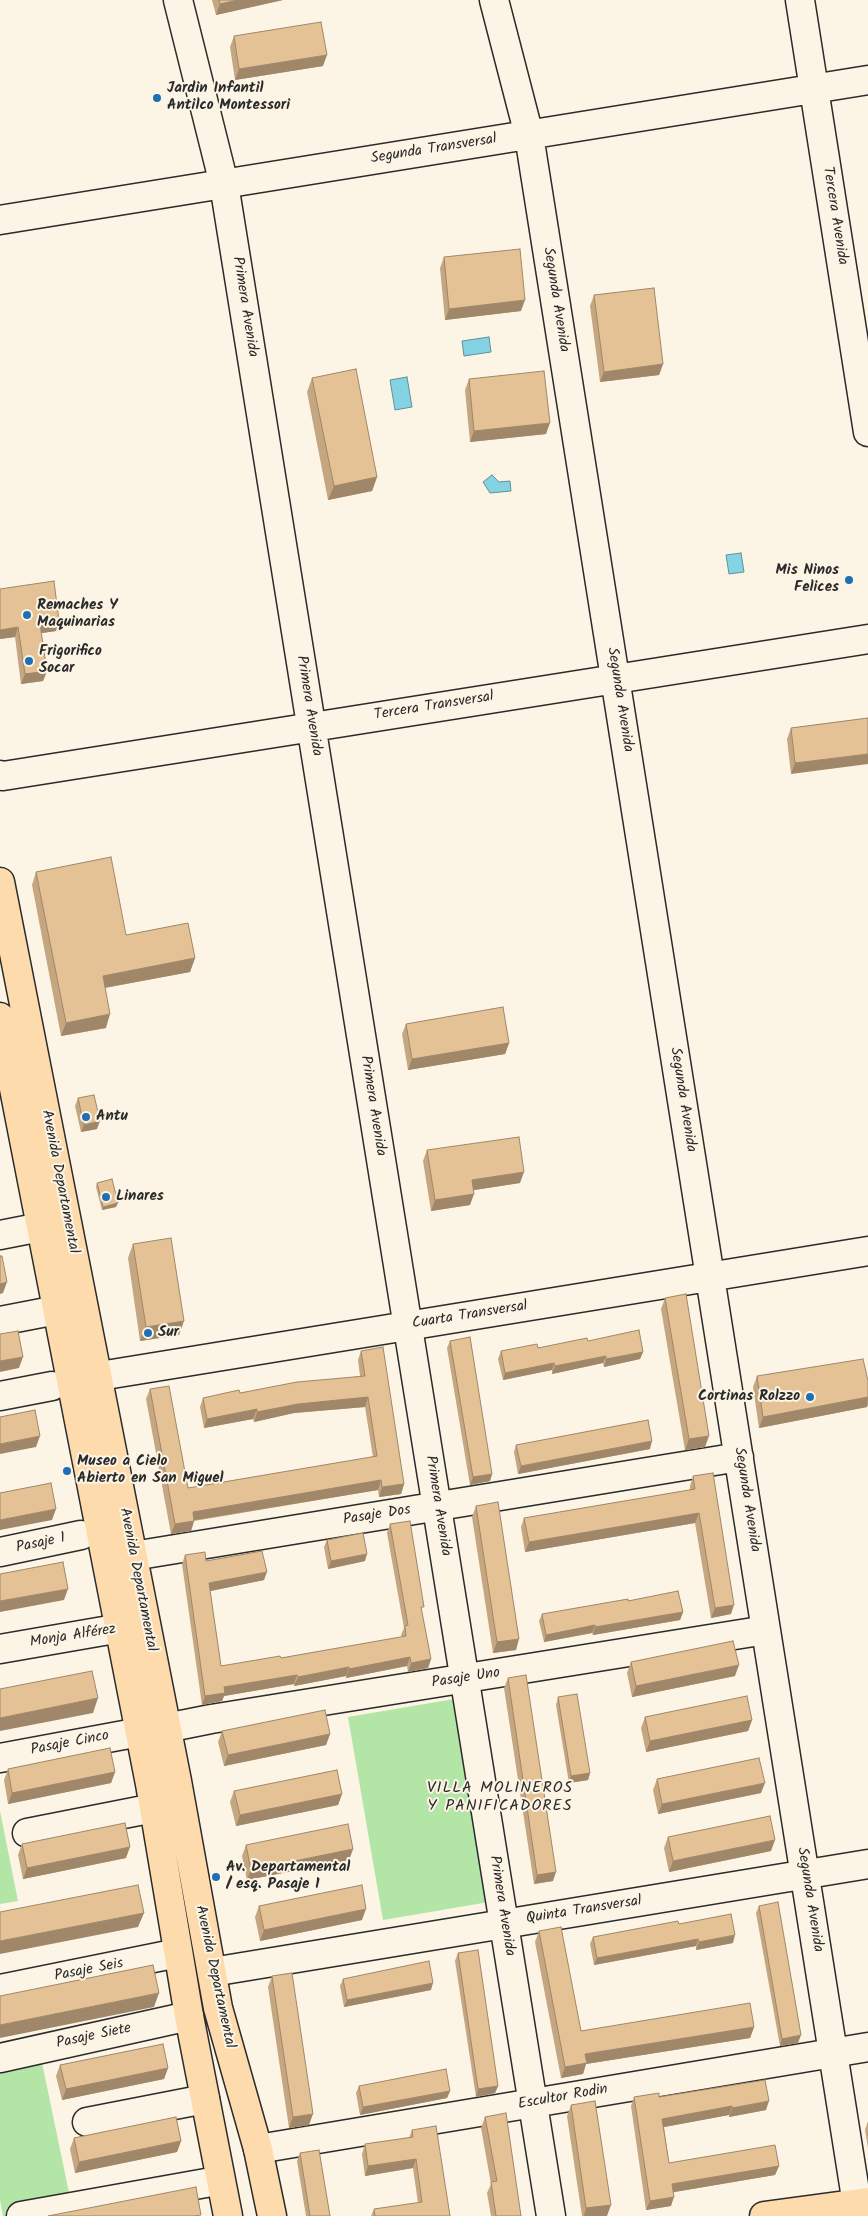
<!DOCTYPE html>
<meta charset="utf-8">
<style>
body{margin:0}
canvas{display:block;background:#fcf5e5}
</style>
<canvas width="868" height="2216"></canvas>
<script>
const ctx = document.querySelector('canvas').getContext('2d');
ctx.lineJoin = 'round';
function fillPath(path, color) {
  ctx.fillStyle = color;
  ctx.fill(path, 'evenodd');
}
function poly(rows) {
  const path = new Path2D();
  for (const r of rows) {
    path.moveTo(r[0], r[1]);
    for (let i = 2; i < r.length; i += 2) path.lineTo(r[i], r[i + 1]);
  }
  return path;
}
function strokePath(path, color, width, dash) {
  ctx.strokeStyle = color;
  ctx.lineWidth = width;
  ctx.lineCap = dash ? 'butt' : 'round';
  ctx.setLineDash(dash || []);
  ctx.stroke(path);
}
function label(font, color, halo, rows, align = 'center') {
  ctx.font = font + ' Kalam,sans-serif';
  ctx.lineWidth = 4;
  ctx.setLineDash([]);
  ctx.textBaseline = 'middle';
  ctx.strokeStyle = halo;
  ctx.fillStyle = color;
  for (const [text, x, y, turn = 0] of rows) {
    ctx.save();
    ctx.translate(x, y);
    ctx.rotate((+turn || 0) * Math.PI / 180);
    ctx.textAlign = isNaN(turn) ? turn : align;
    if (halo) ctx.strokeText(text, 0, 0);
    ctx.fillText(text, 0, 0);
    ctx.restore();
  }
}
fillPath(poly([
 [454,1699,489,1902,383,1920,348,1717],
 [0,1811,18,1901,0,1904],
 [41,2058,72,2207,27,2216,3,2216,0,2200,0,2066]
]), '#b2e5a6');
const water = poly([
 [489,337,491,352,464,356,462,341,489,337],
 [407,377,412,407,395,410,390,380,407,377],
 [492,475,499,482,510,481,511,491,490,493,483,482,492,475],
 [741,553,744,572,729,574,726,555,741,553]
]);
fillPath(water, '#84d3e2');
strokePath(water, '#609099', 1);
const minor = poly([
 [178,0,224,184,551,2216],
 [494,0,529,135,534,167,857,2204],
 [800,0,868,432],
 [0,220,868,80],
 [0,775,3,776,868,639],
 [0,1235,41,1227],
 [0,1321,57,1310],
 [75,1380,868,1251],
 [0,1396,52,1386],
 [0,1552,81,1535],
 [133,1556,739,1457],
 [0,1649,144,1624],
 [166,1728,211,1719,766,1630],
 [0,1758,140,1732],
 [27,1833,154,1808],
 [212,1972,868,1864],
 [0,1989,178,1953],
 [0,2058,189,2016],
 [87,2122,205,2099],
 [258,2149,868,2047],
 [21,2216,206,2183]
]);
const major = poly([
 [0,882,177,1781,218,2008,258,2149,272,2216],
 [0,1017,150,1784,189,2016,228,2216],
 [764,2216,868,2202]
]);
strokePath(minor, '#2b2b2b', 31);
strokePath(major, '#2b2b2b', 31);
strokePath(minor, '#fcf5e5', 28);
strokePath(major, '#fedbac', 28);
fillPath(poly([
 [212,0,283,0,216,15],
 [234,36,323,66,235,80,230,47],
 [444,257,521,311,445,320,440,268],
 [594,295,663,364,659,375,600,382,590,306],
 [312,378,377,477,372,491,328,500,307,392],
 [469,379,546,434,470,442,465,390],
 [0,589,59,621,56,631,41,633,47,671,43,681,21,684,15,637,0,639],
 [868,718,791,774,787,739,791,728],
 [36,872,126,935,195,958,190,972,105,988,106,1028,61,1036,32,885],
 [406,1024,509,1043,505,1054,408,1070,402,1034],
 [78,1098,97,1129,81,1132,75,1106],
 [427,1150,520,1183,474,1190,470,1205,431,1211,423,1161],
 [97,1183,116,1207,102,1210,96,1187],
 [133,1244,179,1335,140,1341,128,1258],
 [665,1298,705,1447,685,1450,661,1309],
 [450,1341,492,1474,490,1481,470,1485,447,1348],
 [588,1341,643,1352,640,1359,604,1367,603,1363,552,1374,552,1370,503,1380,498,1359,501,1351,538,1348],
 [361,1351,404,1484,401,1494,379,1497,378,1490,194,1521,191,1531,171,1534,146,1399,150,1389,188,1488,373,1457,365,1407,294,1413,254,1422,253,1419,204,1428,200,1407,203,1398,240,1393,360,1376,358,1360],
 [757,1376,868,1381,868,1405,867,1407,759,1428,753,1387],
 [516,1445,650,1449,518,1474,514,1452],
 [693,1476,731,1614,711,1618,695,1523,525,1552,521,1527,524,1518,690,1490,690,1486],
 [476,1506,516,1650,493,1653,472,1517],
 [390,1524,422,1613,431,1659,428,1668,408,1672,407,1666,346,1678,346,1676,294,1686,294,1684,224,1696,222,1701,202,1705,182,1564,185,1555,264,1580,210,1591,221,1666,281,1658,402,1637,401,1635,404,1628,387,1533],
 [327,1540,365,1561,328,1569,324,1547],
 [628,1601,683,1612,680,1620,593,1635,592,1633,544,1642,539,1621,542,1614],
 [631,1662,735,1676,632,1697,627,1673],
 [508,1678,553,1881,534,1884,504,1688],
 [558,1697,590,1773,588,1780,569,1783,556,1705],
 [645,1717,752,1720,748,1731,646,1752,641,1728],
 [222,1731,330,1734,326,1745,224,1766,218,1742],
 [8,1769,115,1772,111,1783,8,1804,4,1780],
 [657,1779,761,1793,658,1814,653,1790],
 [234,1791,342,1794,338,1805,236,1826,230,1802],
 [668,1837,771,1851,669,1872,664,1848],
 [22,1844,126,1858,23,1879,18,1855],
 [246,1845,353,1849,349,1860,247,1880,242,1856],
 [259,1906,362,1920,260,1941,255,1917],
 [759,1906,798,2043,780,2046,756,1913],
 [679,1924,733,1943,696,1950,696,1946,594,1965,590,1944,593,1937],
 [539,1931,581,2031,754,2027,750,2038,586,2064,583,2074,561,2078,535,1942],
 [458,1953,498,2086,495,2093,476,2097,455,1961],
 [272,1976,309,2125,289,2128,268,1987],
 [343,1979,431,1990,344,2007,340,1986],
 [60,2065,168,2068,164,2079,62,2100,56,2076],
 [359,2086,450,2091,447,2098,360,2115,356,2093],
 [634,2097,659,2097,766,2110,729,2117,729,2115,664,2127,669,2163,779,2166,775,2175,673,2192,671,2206,646,2210,631,2106],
 [571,2105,607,2216,582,2216,567,2116],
 [485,2117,521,2216,491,2216,487,2193,491,2184,481,2128],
 [868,2121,868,2148,865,2130],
 [412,2130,450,2216,371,2216,374,2209,418,2203,413,2168,365,2176,362,2154,365,2144,409,2138],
 [74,2138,181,2141,177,2152,75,2173,70,2149],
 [300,2153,330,2216,306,2216,297,2161]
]), '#c5a681');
fillPath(poly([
 [238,0,283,0,216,15,220,4],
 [327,55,323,66,235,80,239,69],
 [525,300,521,311,445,320,449,309],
 [663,364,659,375,600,382,604,372],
 [550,423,546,434,470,442,474,431],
 [377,477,372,491,328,500,334,486],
 [59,621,56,631,36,634,40,624],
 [18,627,15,637,0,639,0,630],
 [47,671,43,681,21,684,25,674],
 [868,754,868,764,791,774,795,763],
 [195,958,190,972,98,989,103,976],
 [110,1014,106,1028,61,1036,66,1023],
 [509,1043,505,1054,408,1070,412,1059],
 [100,1121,97,1129,81,1132,84,1125],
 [524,1172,520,1183,468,1191,472,1180],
 [474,1194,470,1205,431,1211,435,1200],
 [118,1203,116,1207,102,1210,103,1207],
 [7,1282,3,1293,0,1294,0,1284],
 [184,1321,179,1335,140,1341,146,1327],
 [643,1352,640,1359,604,1367,606,1359],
 [606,1356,603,1363,552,1374,555,1366],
 [23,1357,19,1368,0,1372,0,1361],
 [554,1363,552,1370,503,1380,505,1373],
 [368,1397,365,1407,294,1413,254,1422,257,1412,298,1404],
 [868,1397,867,1407,759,1428,763,1417],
 [257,1409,253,1419,204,1428,207,1419],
 [40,1436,36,1447,0,1454,0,1444],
 [709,1436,705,1447,685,1450,689,1439],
 [652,1441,650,1449,518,1474,521,1466],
 [492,1474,490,1481,470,1485,473,1477],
 [381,1480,378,1490,189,1521,193,1512],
 [404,1484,401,1494,379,1497,382,1487],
 [56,1509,52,1520,0,1530,0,1520],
 [699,1513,695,1523,525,1552,529,1542],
 [194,1521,191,1531,171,1534,175,1524],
 [367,1554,365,1561,328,1569,331,1561],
 [267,1572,264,1580,206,1592,209,1583],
 [68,1589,64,1600,0,1612,0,1601],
 [734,1605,731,1614,711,1618,715,1608],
 [683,1612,680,1620,593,1635,595,1627],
 [595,1625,592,1633,544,1642,546,1635],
 [519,1639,516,1650,493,1653,497,1642],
 [410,1657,407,1666,346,1678,349,1669],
 [431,1659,428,1668,408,1672,411,1663],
 [739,1665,735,1676,632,1697,636,1686],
 [349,1667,346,1676,294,1686,298,1677],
 [297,1675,294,1684,224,1696,222,1701,202,1705,205,1696,224,1687],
 [98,1698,93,1713,0,1731,0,1718],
 [752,1720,748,1731,646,1752,650,1741],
 [330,1734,326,1745,224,1766,228,1755],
 [115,1772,111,1783,8,1804,12,1793],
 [590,1773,588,1780,569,1783,571,1776],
 [765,1783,761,1793,658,1814,662,1804],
 [342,1794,338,1805,236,1826,240,1815],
 [775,1840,771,1851,669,1872,673,1861],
 [130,1847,126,1858,23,1879,27,1868],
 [353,1849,349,1860,247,1880,251,1870],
 [556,1872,553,1881,534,1884,537,1875],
 [366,1909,362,1920,260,1941,264,1930],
 [144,1913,138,1927,0,1954,0,1941],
 [735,1935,733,1943,696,1950,699,1942],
 [698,1939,696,1946,594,1965,597,1958],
 [433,1983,431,1990,344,2007,347,2000],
 [159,1993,154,2007,0,2038,0,2025],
 [754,2027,750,2038,586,2064,583,2074,561,2078,565,2067,585,2054],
 [801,2035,798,2043,780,2046,782,2039],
 [168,2068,164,2079,62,2100,66,2089],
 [498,2086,495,2093,476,2097,478,2089],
 [450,2091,447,2098,360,2115,363,2107],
 [769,2101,766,2110,729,2117,732,2108],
 [732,2106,729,2115,659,2128,662,2119],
 [313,2114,309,2125,289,2128,293,2117],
 [181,2141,177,2152,75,2173,79,2162],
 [416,2159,413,2168,365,2176,368,2166],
 [779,2166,775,2175,669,2193,672,2184],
 [674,2197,671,2206,646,2210,650,2201],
 [611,2205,607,2216,584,2216,586,2208]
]), '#a08769');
const building = poly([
 [219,0,238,0,220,4,219,0],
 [321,22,327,55,239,69,234,36,321,22],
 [520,249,525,300,449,309,444,257,520,249],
 [654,288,663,364,604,372,594,295,654,288],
 [356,369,377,477,334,486,312,378,356,369],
 [544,371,550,423,474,431,469,379,544,371],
 [54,581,59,621,40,624,47,671,25,674,18,627,0,630,0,589,54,581],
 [868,718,868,754,795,763,791,728,868,718],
 [111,857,126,935,188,923,195,958,103,976,110,1014,66,1023,36,872,111,857],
 [503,1007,509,1043,412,1059,406,1024,503,1007],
 [94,1095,100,1121,84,1125,78,1098,94,1095],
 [519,1137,524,1172,472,1180,474,1194,435,1200,427,1150,519,1137],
 [112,1179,118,1203,103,1207,97,1183,112,1179],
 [171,1238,184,1321,146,1327,133,1244,171,1238],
 [0,1256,2,1256,7,1282,0,1284,0,1256],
 [686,1294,709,1436,689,1439,665,1298,686,1294],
 [639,1330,643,1352,606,1359,606,1356,555,1366,554,1363,505,1373,501,1351,537,1344,538,1348,587,1338,588,1341,639,1330],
 [18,1331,23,1357,0,1361,0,1334,18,1331],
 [470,1337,492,1474,473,1477,450,1341,470,1337],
 [383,1347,404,1484,382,1487,381,1480,193,1512,194,1521,175,1524,150,1389,169,1386,188,1488,377,1456,368,1397,298,1404,257,1412,257,1409,207,1419,203,1398,239,1390,240,1393,297,1382,365,1376,361,1351,383,1347],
 [863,1359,868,1381,868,1397,763,1417,757,1376,863,1359],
 [35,1410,40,1436,0,1444,0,1417,35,1410],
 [648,1420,652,1441,521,1466,516,1445,648,1420],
 [713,1473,734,1605,715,1608,699,1513,529,1542,524,1518,695,1489,693,1476,713,1473],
 [51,1483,56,1509,0,1520,0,1493,51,1483],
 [498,1502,519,1639,497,1642,476,1506,498,1502],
 [410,1521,424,1607,421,1607,431,1659,411,1663,410,1657,349,1669,349,1667,298,1677,297,1675,224,1687,225,1693,205,1696,185,1555,205,1552,206,1561,262,1551,267,1572,209,1583,221,1666,280,1656,281,1658,406,1636,405,1626,408,1625,390,1524,410,1521],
 [363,1533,367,1554,331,1561,327,1540,363,1533],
 [63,1562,68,1589,0,1601,0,1574,63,1562],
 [678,1591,683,1612,595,1627,595,1625,546,1635,542,1614,628,1599,628,1601,678,1591],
 [733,1641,739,1665,636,1686,631,1662,733,1641],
 [92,1671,98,1698,0,1718,0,1689,92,1671],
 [526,1675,556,1872,537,1875,508,1678,526,1675],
 [577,1694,590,1773,571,1776,558,1697,577,1694],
 [747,1696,752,1720,650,1741,645,1717,747,1696],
 [325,1710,330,1734,228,1755,222,1731,325,1710],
 [110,1748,115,1772,12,1793,8,1769,110,1748],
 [759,1758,765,1783,662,1804,657,1779,759,1758],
 [337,1770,342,1794,240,1815,234,1791,337,1770],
 [770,1816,775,1840,673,1861,668,1837,770,1816],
 [125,1823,130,1847,27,1868,22,1844,125,1823],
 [348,1824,353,1849,251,1870,246,1845,348,1824],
 [138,1885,144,1913,0,1941,0,1912,138,1885],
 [362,1885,366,1909,264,1930,259,1906,362,1885],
 [778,1902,801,2035,782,2039,759,1906,778,1902],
 [731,1914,735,1935,699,1942,698,1939,597,1958,593,1937,678,1921,679,1924,731,1914],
 [561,1927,581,2031,750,2003,754,2027,585,2054,587,2063,565,2067,539,1931,561,1927],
 [478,1950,498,2086,478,2089,458,1953,478,1950],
 [429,1961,433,1983,347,2000,343,1979,429,1961],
 [153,1965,159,1993,0,2025,0,1996,153,1965],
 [292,1973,313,2114,293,2117,272,1976,292,1973],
 [163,2044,168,2068,66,2089,60,2065,163,2044],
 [446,2069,450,2091,363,2107,359,2086,446,2069],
 [765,2080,769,2101,732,2108,732,2106,662,2119,669,2163,775,2145,779,2166,672,2184,674,2197,650,2201,634,2097,659,2093,659,2097,765,2080],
 [595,2101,611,2205,586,2208,571,2105,595,2101],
 [506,2113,521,2216,496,2216,491,2182,497,2181,485,2117,506,2113],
 [176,2117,181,2141,79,2162,74,2138,176,2117],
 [436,2126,450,2216,375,2216,374,2209,422,2202,416,2159,368,2166,365,2144,413,2137,412,2130,436,2126],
 [319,2150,330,2216,310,2216,300,2153,319,2150],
 [196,2187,201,2215,194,2216,48,2216,196,2187]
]);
fillPath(building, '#e5c196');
strokePath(building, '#a08769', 1);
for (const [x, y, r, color] of [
 [157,98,5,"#1f6fb2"],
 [849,580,5,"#1f6fb2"],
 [27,615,5,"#1f6fb2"],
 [29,661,5,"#1f6fb2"],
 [86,1117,5,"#1f6fb2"],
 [106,1197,5,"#1f6fb2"],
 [148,1333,5,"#1f6fb2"],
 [810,1397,5,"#1f6fb2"],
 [67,1471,5,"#1f6fb2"],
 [216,1877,5,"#1f6fb2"]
]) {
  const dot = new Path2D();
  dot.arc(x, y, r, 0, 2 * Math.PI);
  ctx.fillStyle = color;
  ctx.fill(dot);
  strokePath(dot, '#fcf5e5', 2);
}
label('bold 15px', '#2b2b2b', '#fcf5e5', [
 ["Jardin Infantil",167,89],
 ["Antilco Montessori",167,106],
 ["Mis Ninos",839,571,"right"],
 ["Felices",839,588,"right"],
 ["Remaches Y",37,606],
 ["Maquinarias",37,623],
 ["Frigorifico",39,652],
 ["Socar",39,669],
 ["Antu",96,1117],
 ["Linares",116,1197],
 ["Sur",158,1333],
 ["Cortinas Rolzzo",800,1397,"right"],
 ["Museo a Cielo",77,1462],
 ["Abierto en San Miguel",77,1479],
 ["Av. Departamental",226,1868],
 ["/ esq. Pasaje 1",226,1885]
], 'left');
label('15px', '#2b2b2b', '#fcf5e5', [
 ["Segunda Transversal",434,150,-9],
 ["Tercera Avenida",834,216,81],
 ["Segunda Avenida",555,300,81],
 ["Primera Avenida",244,307,81],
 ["Segunda Avenida",619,700,81],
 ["Primera Avenida",308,706,81],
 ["Tercera Transversal",434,707,-9],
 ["Segunda Avenida",682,1100,81],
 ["Primera Avenida",372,1106,81],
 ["Avenida Departamental",59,1182,79],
 ["Cuarta Transversal",470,1316,-9],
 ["Segunda Avenida",746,1500,81],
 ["Primera Avenida",437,1506,81],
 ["Pasaje Dos",377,1516,-9],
 ["Pasaje 1",41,1544,-12],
 ["Avenida Departamental",137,1580,79],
 ["Monja Alférez",73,1637,-9],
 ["Pasaje Uno",466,1679,-9],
 ["Pasaje Cinco",70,1744,-11],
 ["Segunda Avenida",809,1900,81],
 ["Primera Avenida",501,1906,81],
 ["Quinta Transversal",584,1911,-9],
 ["Pasaje Seis",89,1971,-11],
 ["Avenida Departamental",214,1977,78],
 ["Pasaje Siete",94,2037,-12],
 ["Escultor Rodin",563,2098,-10]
]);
ctx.letterSpacing = '1px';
label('16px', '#2b2b2b', '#fcf5e5', [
 ["VILLA MOLINEROS",500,1789],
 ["Y PANIFICADORES",500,1807]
]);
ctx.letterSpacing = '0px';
</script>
